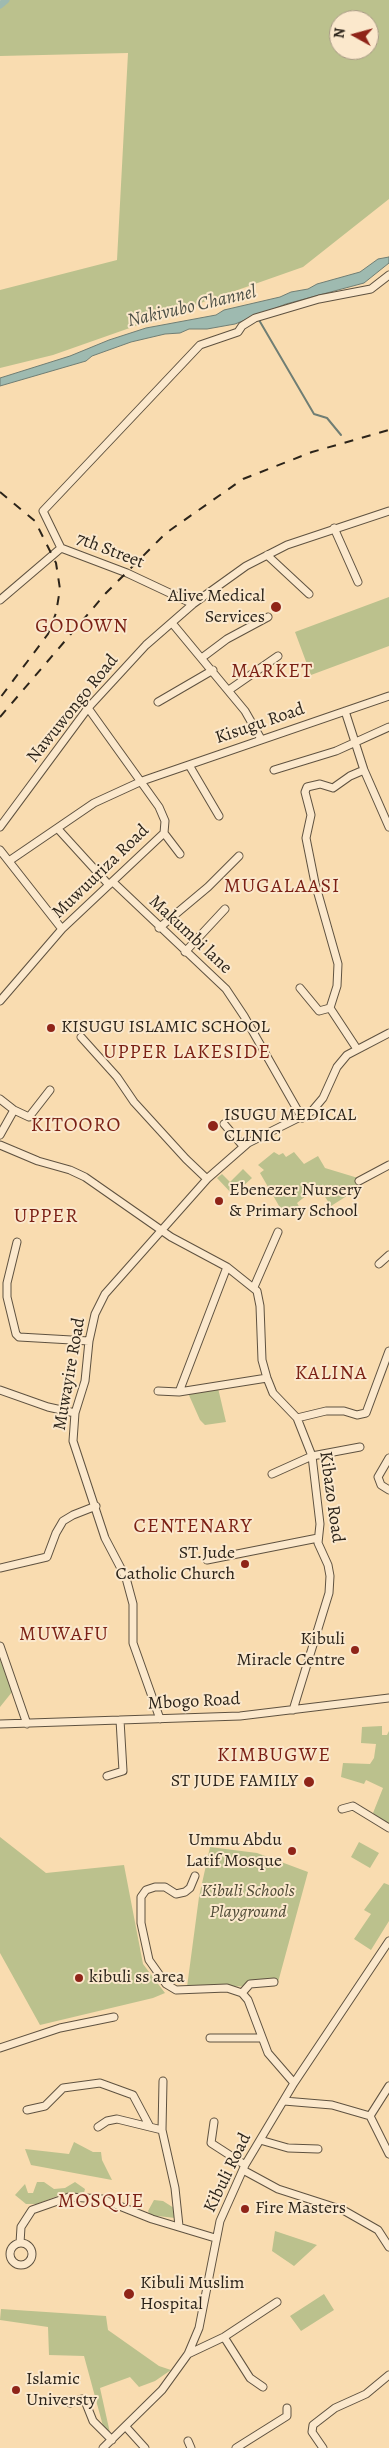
<!DOCTYPE html>
<style>
body{margin:0}
#map{position:relative;width:389px;height:2448px;overflow:hidden;background:#f9dcb0;font-family:Alegreya,serif}
canvas{display:block}
.north{position:absolute;left:329px;top:10px;width:50px;height:50px;box-sizing:border-box;background:#fbe8cc;border:1px solid #a89a85;border-radius:50%;rotate:277deg;font-size:14px;font-weight:700;line-height:20px;text-align:center;color:#2c241a}
.north::after{content:'';display:block;margin:auto;width:18px;height:22px;background:#8f2418;clip-path:polygon(50% 0,100% 100%,50% 72%,0 100%)}
</style>
<div id="map">
<canvas width="389" height="2448"></canvas>
<div class="north">N</div>
</div>
<script>
const ctx = document.querySelector('canvas').getContext('2d');
ctx.lineJoin = 'round';
function fillPath(path, color) {
  ctx.fillStyle = color;
  ctx.fill(path, 'evenodd');
}
function poly(rows) {
  const path = new Path2D();
  for (const r of rows) {
    if (r.length === 3) {
      path.moveTo(r[0] + r[2], r[1]);
      path.arc(r[0], r[1], r[2], 0, 2 * Math.PI);
      continue;
    }
    path.moveTo(r[0], r[1]);
    for (let i = 2; i < r.length; i += 2) path.lineTo(r[i], r[i + 1]);
  }
  return path;
}
function strokePath(path, color, width, dash) {
  ctx.strokeStyle = color;
  ctx.lineWidth = width;
  ctx.lineCap = dash ? 'butt' : 'round';
  ctx.setLineDash(dash || []);
  ctx.stroke(path);
}
function label(font, color, halo, rows, align = 'center') {
  ctx.font = font + ' Alegreya,serif';
  ctx.lineWidth = 4;
  ctx.setLineDash([]);
  ctx.textBaseline = 'middle';
  ctx.strokeStyle = halo;
  ctx.fillStyle = color;
  for (const [text, x, y, turn = 0] of rows) {
    ctx.save();
    ctx.translate(x, y);
    ctx.rotate((+turn || 0) * Math.PI / 180);
    ctx.textAlign = isNaN(turn) ? turn : align;
    if (halo) ctx.strokeText(text, 0, 0);
    ctx.fillText(text, 0, 0);
    ctx.restore();
  }
}
fillPath(poly([
 [5,0,389,0,389,199,303,267,53,355,0,368,0,290,117,260,128,53,0,56,0,4],
 [339,20,369,20,369,50,339,50],
 [389,597,389,646,311,675,295,632],
 [274,1152,279,1155,283,1153,286,1157,294,1152,304,1164,318,1156,325,1168,358,1178,361,1187,331,1206,318,1186,297,1203,301,1210,286,1218,260,1173,264,1170,258,1165],
 [243,1169,252,1178,233,1195,217,1178,222,1174,230,1182],
 [218,1388,226,1422,205,1425,200,1420,188,1393],
 [0,1659,12,1692,0,1707],
 [382,1726,382,1735,387,1735,389,1731,389,1825,373,1813,383,1788,366,1780,364,1784,341,1777,343,1763,370,1764,374,1758,376,1744,361,1743,362,1727],
 [0,1837,46,1873,124,1865,143,1964,165,1993,153,1998,40,2025,0,1953],
 [359,1842,379,1853,370,1868,351,1857],
 [210,1847,257,1853,308,1872,277,1986,187,1987,199,1897],
 [384,1883,389,1885,389,1921,371,1950,354,1939,371,1914,364,1910],
 [74,2142,93,2152,101,2152,102,2160,112,2180,31,2165,25,2149,69,2154],
 [37,2182,44,2182,54,2189,65,2188,75,2182,85,2189,83,2197,65,2193,37,2204,26,2204,15,2195,25,2184,28,2193,33,2193],
 [154,2200,163,2201,174,2208,175,2218,158,2216,152,2218,148,2211],
 [275,2231,317,2245,294,2266,272,2251],
 [324,2294,334,2310,301,2331,290,2316],
 [1,2309,106,2316,108,2330,159,2366,171,2370,155,2381,139,2387,130,2377,100,2388,110,2433,106,2437,84,2356,49,2355,48,2327,0,2320]
]), '#bbc18d');
const water = poly([
 [389,257,389,263,364,283,286,304,235,324,207,329,189,329,180,333,165,334,131,342,92,356,86,361,0,386,0,378,70,356,109,340,146,328,216,315,224,310,280,297,291,292,308,289,317,284,360,272,378,259,389,257]
]);
fillPath(water, '#9ebab0');
strokePath(water, '#707e74', 1);
strokePath(poly([
 [259,320,314,414,327,418,341,435]
]), '#707e74', 2);
strokePath(poly([
 [0,5,6,0]
]), '#9ebab0', 7);
const minor = poly([
 [334,528,358,582],
 [61,548,43,511,200,345,238,332,242,326,255,318,319,299,371,289,389,275],
 [267,555,309,594],
 [0,600,61,548,127,573,193,604],
 [172,623,245,711,261,739],
 [203,657,227,639,268,617],
 [229,690,278,656],
 [158,702,213,670],
 [345,711,364,770,389,827],
 [189,765,219,816],
 [274,770,336,751,389,727],
 [0,827,88,708,146,645,193,604,246,566,287,545,389,511],
 [58,829,109,885],
 [164,833,180,854],
 [0,850,62,929],
 [9,861,94,803,142,781,389,696],
 [113,882,226,989,244,1016,302,1118],
 [159,928,208,887,239,856],
 [185,952,225,909],
 [300,988,319,1011,330,1008],
 [0,1001,62,929,164,833,165,821,159,807,88,708],
 [81,1037,117,1077,134,1102,186,1159,207,1179],
 [357,1049,330,1008,337,986,338,964,315,883,306,838,311,815,305,792,307,787,320,784,333,788,350,776,364,770],
 [0,1099,14,1110,29,1117,50,1090],
 [224,1124,243,1146],
 [0,1135,14,1110],
 [0,1145,38,1161,70,1170,85,1177,171,1237,227,1267,257,1291,260,1306,262,1360,267,1378,273,1393,297,1418,312,1456,320,1524,318,1543,328,1565,330,1576,329,1593,293,1710],
 [359,1181,389,1165],
 [17,1242,7,1283,7,1297,16,1334,19,1337,89,1341],
 [379,1264,389,1255],
 [254,1287,278,1232],
 [0,1390,48,1407,75,1413],
 [158,1391,179,1392,267,1378],
 [179,1392,227,1267],
 [297,1418,326,1411,344,1411,357,1415,366,1413,389,1351],
 [389,1458,378,1477,381,1485,389,1490],
 [272,1474,312,1456,360,1447],
 [207,1560,318,1538],
 [0,1568,47,1557,56,1533,63,1521,73,1515,96,1506],
 [0,1646,27,1724],
 [160,1719,133,1643,133,1604,126,1578,105,1538,73,1441,75,1413,85,1381,89,1341,95,1314,105,1294,208,1178,248,1143,312,1111,323,1098,337,1067,347,1055,389,1033],
 [0,1724,240,1716,389,1698],
 [107,1776,123,1771,120,1720],
 [342,1809,353,1806,389,1828],
 [195,1876,190,1888,185,1892,176,1894,165,1887,155,1887,146,1890,141,1897,141,1923,149,1960,166,1984,176,1990,227,1988,242,1993,248,2000,268,2053,294,2083],
 [242,1993,250,1984,274,1982],
 [210,2038,262,2038],
 [0,2048,60,2028,114,2017],
 [163,2081,162,2130,175,2188,179,2226],
 [284,2101,332,2105,370,2116,389,2154],
 [27,2110,45,2106,63,2088,100,2083,133,2095,150,2127],
 [370,2116,389,2086],
 [214,2122,211,2143,245,2165],
 [98,2127,107,2121,117,2119,162,2130],
 [260,2140,288,2148,318,2149],
 [243,2170,278,2189,343,2210,378,2230,389,2247],
 [20,2243,21,2227,32,2210,69,2197,102,2199,152,2219,215,2238],
 [21,2254,11],
 [224,2337,250,2378,263,2387],
 [188,2354,224,2337,277,2302],
 [70,2403,82,2399,85,2401,93,2421,112,2440],
 [126,2427,145,2448],
 [188,2441,191,2448],
 [103,2448,162,2390,188,2354,199,2328,220,2221,245,2165,294,2083,389,1941],
 [236,2448,287,2416,287,2408],
 [323,2448,312,2432,313,2425,335,2408,366,2394,389,2375]
]);
strokePath(minor, '#5f5240', 9);
strokePath(minor, '#fbe8cc', 7);
strokePath(poly([
 [0,492,35,521,56,563,60,589,56,613,48,634,0,698],
 [0,717,106,593,166,533,243,479,312,452,389,430]
]), '#2c241a', 2, [9, 9]);
for (const [x, y, r, color] of [
 [276,607,6,"#8f2418"],
 [51,1028,5,"#8f2418"],
 [213,1126,6,"#8f2418"],
 [219,1201,5,"#8f2418"],
 [245,1564,5,"#8f2418"],
 [355,1650,5,"#8f2418"],
 [309,1782,6,"#8f2418"],
 [292,1851,5,"#8f2418"],
 [79,1978,5,"#8f2418"],
 [245,2209,5,"#8f2418"],
 [129,2294,6,"#8f2418"],
 [16,2390,5,"#8f2418"]
]) {
  const dot = new Path2D();
  dot.arc(x, y, r, 0, 2 * Math.PI);
  ctx.fillStyle = color;
  ctx.fill(dot);
  strokePath(dot, '#fbe8cc', 2);
}
label('18px', '#2c241a', '#fbe8cc', [
 ["7th Street",110,551,21],
 ["Nawuwongo Road",73,709,-51],
 ["Kisugu Road",260,724,-19],
 ["Muwuuriza Road",101,872,-44],
 ["Makumbi lane",190,935,43],
 ["Muwayire Road",70,1374,-80],
 ["Kibazo Road",331,1497,82],
 ["Mbogo Road",194,1702,-3],
 ["Kibuli Road",228,2173,-64]
]);
label('18px', '#2c241a', '#fbe8cc', [
 ["Alive Medical",265,597,"right"],
 ["Services",265,618,"right"],
 ["KISUGU ISLAMIC SCHOOL",61,1028],
 ["ISUGU MEDICAL",224,1116],
 ["CLINIC",224,1137],
 ["Ebenezer Nursery",229,1191],
 ["& Primary School",229,1212],
 ["ST.Jude",235,1554,"right"],
 ["Catholic Church",235,1575,"right"],
 ["Kibuli",345,1640,"right"],
 ["Miracle Centre",345,1661,"right"],
 ["ST JUDE FAMILY",298,1782,"right"],
 ["Ummu Abdu",282,1841,"right"],
 ["Latif Mosque",282,1862,"right"],
 ["kibuli ss area",89,1978],
 ["Fire Masters",255,2209],
 ["Kibuli Muslim",140,2284],
 ["Hospital",140,2305],
 ["Islamic",26,2380],
 ["Universty",26,2401]
], 'left');
label('italic 18px', '#504b37', '#fbe8cc', [
 ["Kibuli Schools",248,1892],
 ["Playground",248,1913]
]);
label('italic 19px', '#4e5147', '#fbe8cc', [
 ["Nakivubo Channel",192,307,-13]
]);
ctx.letterSpacing = '1px';
label('20px', '#7a1f14', '#fbe8cc', [
 ["GODOWN",82,627],
 ["MARKET",272,672],
 ["MUGALAASI",282,887],
 ["UPPER LAKESIDE",187,1053],
 ["KITOORO",76,1126],
 ["UPPER",46,1217],
 ["KALINA",331,1374],
 ["CENTENARY",193,1527],
 ["MUWAFU",64,1635],
 ["KIMBUGWE",274,1756],
 ["MOSQUE",101,2202]
]);
ctx.letterSpacing = '0px';
</script>
